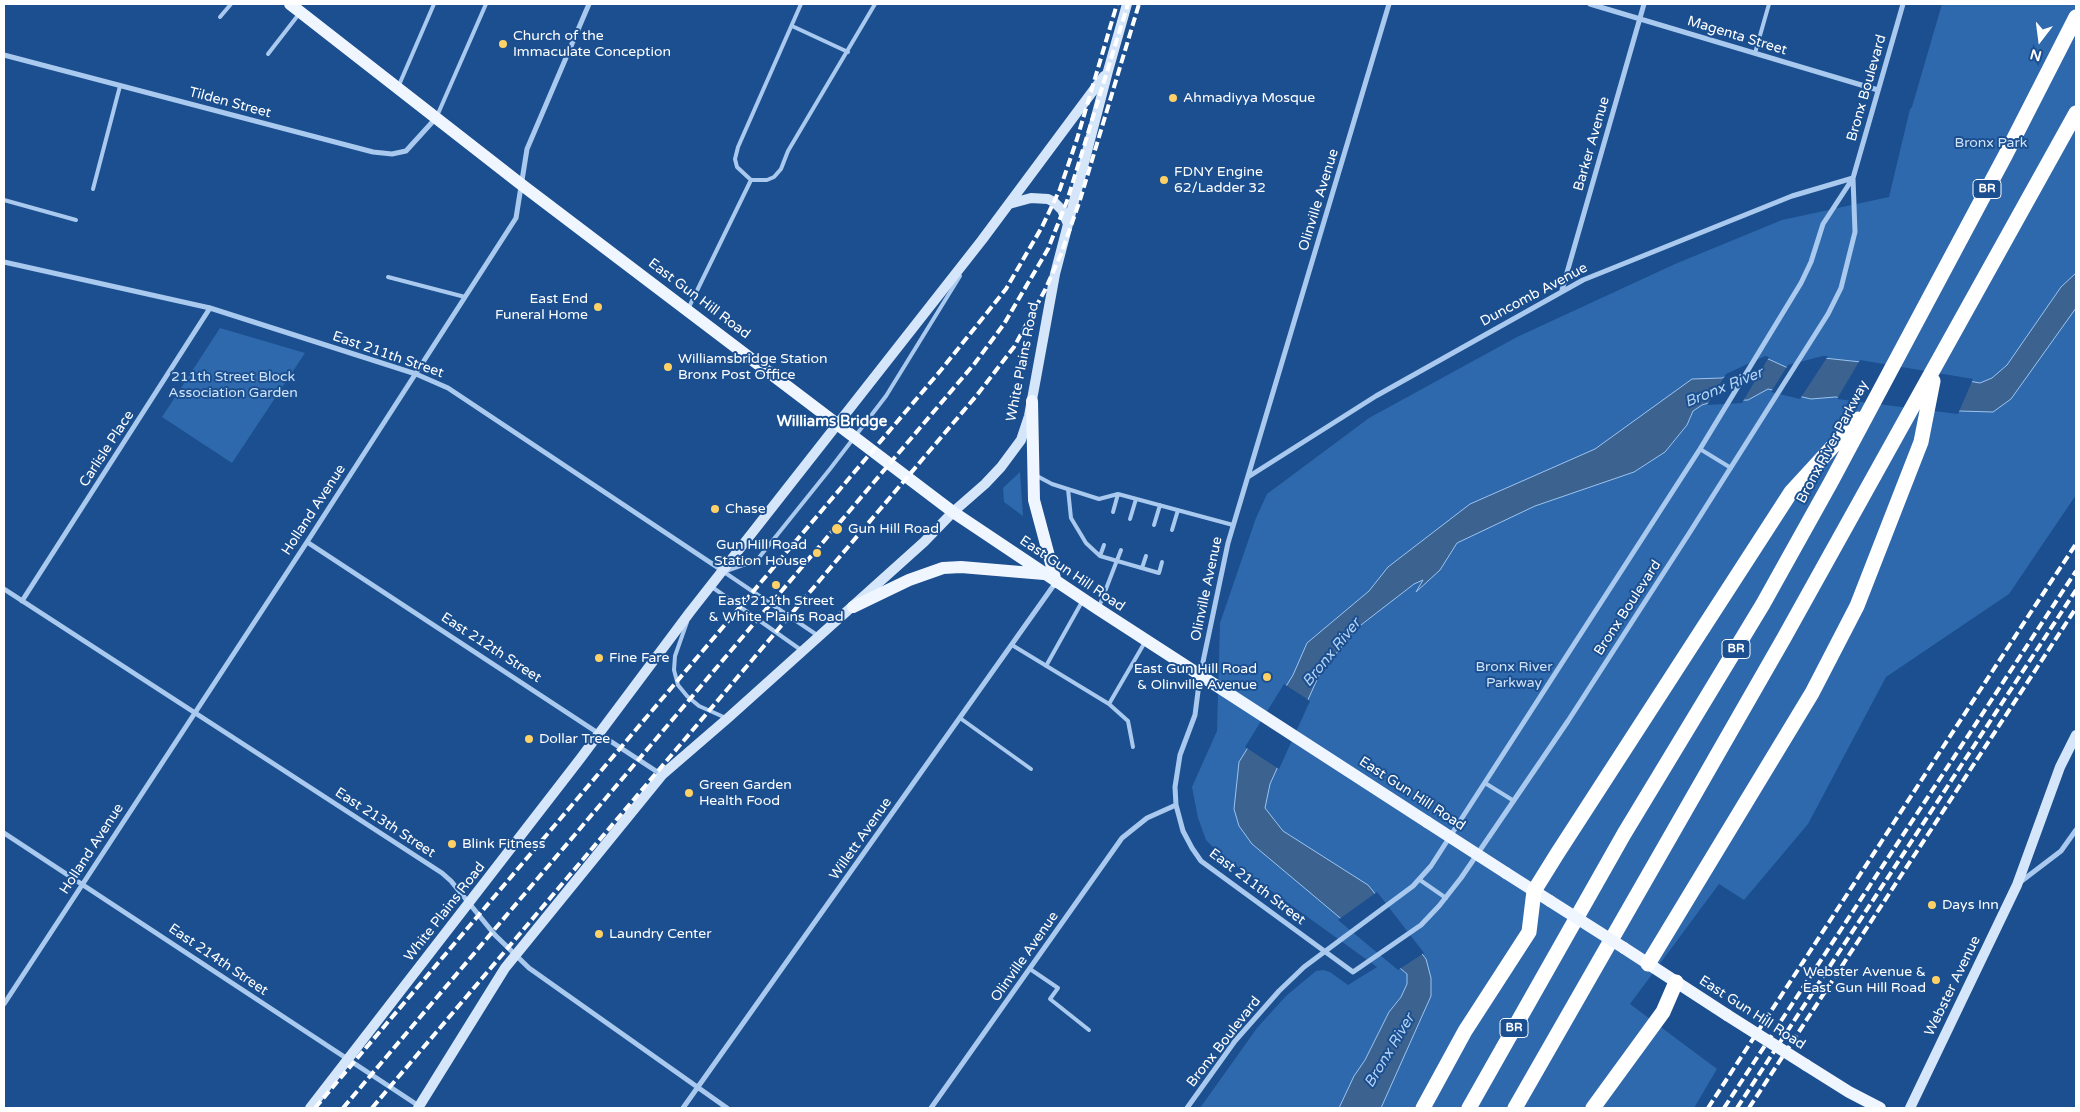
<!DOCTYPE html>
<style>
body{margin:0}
#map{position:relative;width:2080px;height:1112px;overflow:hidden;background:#1b4f8f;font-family:"Varela Round",sans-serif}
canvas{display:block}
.frame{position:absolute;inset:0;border:5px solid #fff;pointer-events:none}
.north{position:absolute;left:2015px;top:15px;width:50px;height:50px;-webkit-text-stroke:4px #1b4f8f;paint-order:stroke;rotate:195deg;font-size:14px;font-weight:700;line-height:20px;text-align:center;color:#fff}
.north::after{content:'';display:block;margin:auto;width:18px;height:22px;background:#fff;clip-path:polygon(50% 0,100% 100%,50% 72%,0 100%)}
</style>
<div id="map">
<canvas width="2080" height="1112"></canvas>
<div class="frame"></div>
<div class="north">N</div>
</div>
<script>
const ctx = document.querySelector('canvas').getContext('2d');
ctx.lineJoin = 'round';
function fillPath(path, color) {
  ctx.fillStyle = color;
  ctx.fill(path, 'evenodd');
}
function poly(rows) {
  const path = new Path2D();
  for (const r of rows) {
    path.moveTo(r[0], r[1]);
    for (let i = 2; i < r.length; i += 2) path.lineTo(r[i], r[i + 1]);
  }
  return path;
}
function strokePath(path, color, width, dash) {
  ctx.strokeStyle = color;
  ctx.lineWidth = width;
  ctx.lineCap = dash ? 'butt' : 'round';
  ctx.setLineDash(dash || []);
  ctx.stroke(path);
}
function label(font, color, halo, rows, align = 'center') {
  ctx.font = font + ' "Varela Round",sans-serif';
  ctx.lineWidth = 4;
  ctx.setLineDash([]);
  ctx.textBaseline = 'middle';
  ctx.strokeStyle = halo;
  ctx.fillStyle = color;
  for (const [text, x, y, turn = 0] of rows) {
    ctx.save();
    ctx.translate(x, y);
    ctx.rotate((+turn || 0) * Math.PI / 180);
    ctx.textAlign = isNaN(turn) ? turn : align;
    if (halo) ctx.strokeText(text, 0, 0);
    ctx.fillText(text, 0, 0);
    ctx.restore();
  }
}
fillPath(poly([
 [1942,4,2076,4,2076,495,2009,594,1886,677,1808,824,1744,900,1719,884,1630,1004,1717,1069,1694,1108,1200,1108,1257,1028,1286,996,1316,971,1323,970,1330,972,1348,985,1377,967,1220,854,1206,840,1198,818,1192,787,1217,731,1220,623,1256,518,1267,494,1369,418,1517,337,1675,264,1782,220,1889,197,1910,109,1912,107],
 [220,328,305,353,232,463,162,417],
 [1020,472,1023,516,1004,502,1003,488]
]), '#2e69ad');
const water = poly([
 [2076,273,2076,308,2011,399,1993,412,1959,411,1835,397,1811,399,1768,389,1748,400,1715,401,1702,405,1693,411,1687,425,1665,452,1634,472,1535,506,1457,543,1440,570,1416,592,1423,580,1414,584,1357,628,1320,673,1270,784,1265,808,1283,831,1368,885,1373,891,1426,959,1431,978,1431,996,1381,1108,1339,1108,1354,1076,1365,1060,1389,1012,1401,997,1407,984,1407,974,1252,844,1239,826,1234,809,1239,762,1293,675,1307,643,1369,591,1388,567,1470,504,1595,449,1692,379,1722,378,1766,358,1788,368,1824,358,1861,362,1980,383,1992,378,2007,365,2061,287,2076,273]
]);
fillPath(water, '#3c6290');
strokePath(water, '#9cc4f0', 1);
fillPath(poly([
 [1765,356,1769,357,1742,403,1707,405,1726,374],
 [1823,356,1828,356,1800,399,1771,392,1788,365],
 [1860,360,1973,379,1958,414,1837,399],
 [1284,684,1310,701,1279,769,1245,747],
 [1377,892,1424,953,1398,970,1338,920]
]), '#1b4f8f');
strokePath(poly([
 [801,4,738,147,735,159,737,167,751,180,767,180,774,177,781,169,788,151,875,4],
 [220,17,231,4],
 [792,26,848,52],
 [1755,53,1769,4],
 [268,54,299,14],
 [399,85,434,4],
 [437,116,486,4],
 [93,189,120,86],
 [4,200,76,220],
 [388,277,465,297],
 [689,307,751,180],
 [1700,449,1731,468],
 [1037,476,1052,484,1099,499,1118,494,1233,525],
 [1068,489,1071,518,1086,543,1100,556,1159,573,1162,562],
 [1113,512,1118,494],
 [1130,519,1136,499],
 [1154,525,1160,505],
 [1172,530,1178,510],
 [1100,556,1104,545],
 [1142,568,1146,556],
 [726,571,757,560,830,469,886,396,960,276],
 [724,572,817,635],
 [712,587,801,650],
 [1099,607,1121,550],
 [687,622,675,656,674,670,678,685,687,696,699,706,726,718],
 [1012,645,1109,704,1145,642],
 [1046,666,1083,600],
 [1109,704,1128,721,1133,747],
 [960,718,1031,769],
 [1485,783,1514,801],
 [1420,880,1446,898],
 [1030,969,1058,988,1050,999,1089,1030]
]), '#a9c9ee', 4);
strokePath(poly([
 [1389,4,1228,543,1200,676,1195,715,1180,755,1175,787,1176,805,1183,831,1192,848,1201,861,1353,972,1421,925,1439,906,1461,878,1568,721,1690,532,1828,314,1841,288,1855,232,1853,178,1903,4],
 [1590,4,1878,90],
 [4,55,373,152,392,154,406,151,436,118],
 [4,262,210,308,416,374,448,388,723,571],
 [1562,290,1644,4],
 [1248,477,1376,396,1583,280,1792,196,1853,178],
 [307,542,662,775],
 [4,589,442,873,451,881,495,935,529,968,727,1108],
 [22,601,210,308],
 [4,833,419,1106],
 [2019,883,2061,851,2076,830],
 [4,1004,307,542,516,218,527,149,589,4],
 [683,1108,1056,582],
 [931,1108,1122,838,1147,818,1176,805],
 [1187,1108,1235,1041,1279,991,1304,967,1413,886,1431,866,1700,449,1801,283,1811,262,1823,224,1853,178]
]), '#a9c9ee', 5);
strokePath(poly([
 [1009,204,1031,198,1048,199,1054,202,1062,210,1068,224],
 [310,1108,580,759,690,612,982,240,1104,76],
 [418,1108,505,968,662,775,728,718,924,542,953,512,985,484,1001,467,1021,440,1029,416,1055,274,1108,71,1127,4],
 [1910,1108,2017,885,2060,767,2076,735]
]), '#d6e6fa', 10);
strokePath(poly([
 [290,4,522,185,953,512,1098,609,1427,822],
 [1032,401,1034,500,1056,582],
 [853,607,909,580,943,568,961,567,1044,574],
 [1506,873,1550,901],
 [1624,948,1727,1015],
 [1806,1065,1849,1092,1880,1108]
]), '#f0f6ff', 12);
strokePath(poly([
 [1648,964,1812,693,1857,606,1921,442,1933,381],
 [1423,1108,1465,1031,1529,932,1534,891,1557,854,1791,492,1858,419],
 [1469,1108,1624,834,1763,604,1831,482,2005,156,2076,17],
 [1515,1108,1784,638,2076,113],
 [1593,1108,1663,1012,1676,982]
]), '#fff', 15);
strokePath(poly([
 [315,1108,941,370,1006,289,1042,227,1060,189,1077,139,1117,4],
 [343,1108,975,363,1004,324,1048,249,1067,201,1128,4],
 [372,1108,977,395,1014,347,1045,290,1061,254,1080,200,1139,4],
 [1708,1108,2029,615,2076,544],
 [1724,1108,2076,571],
 [1737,1108,2076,590],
 [1749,1108,2076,608]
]), '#fff', 4, [9, 4]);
strokePath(poly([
 [1427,822,1506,873],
 [1550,901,1624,948],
 [1727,1015,1806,1065]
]), '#f0f6ff', 12);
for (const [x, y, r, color] of [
 [503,44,5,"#ffd166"],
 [1173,98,5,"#ffd166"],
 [1164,180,5,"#ffd166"],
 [598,307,5,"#ffd166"],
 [668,367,5,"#ffd166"],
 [715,509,5,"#ffd166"],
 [837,529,6,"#ffd166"],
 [817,553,5,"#ffd166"],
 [776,585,5,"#ffd166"],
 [599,658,5,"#ffd166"],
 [1267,677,5,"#ffd166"],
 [529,739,5,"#ffd166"],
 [689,793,5,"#ffd166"],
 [452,844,5,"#ffd166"],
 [1932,905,5,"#ffd166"],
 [599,934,5,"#ffd166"],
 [1936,980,5,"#ffd166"]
]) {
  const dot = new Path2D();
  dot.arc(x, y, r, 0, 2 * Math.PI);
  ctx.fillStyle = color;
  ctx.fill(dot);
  strokePath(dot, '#1b4f8f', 2);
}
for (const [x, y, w] of [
 [1987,189,28],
 [1736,649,28],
 [1514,1028,28]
]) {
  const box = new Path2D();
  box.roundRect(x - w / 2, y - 9.5, w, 19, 4);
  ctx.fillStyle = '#1b4f8f';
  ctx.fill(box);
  strokePath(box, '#fff', 1);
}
label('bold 12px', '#fff', null, [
 ["BR",1987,189],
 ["BR",1736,649],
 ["BR",1514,1028]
]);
label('14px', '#fff', '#1b4f8f', [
 ["Church of the",513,36],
 ["Immaculate Conception",513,52],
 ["Ahmadiyya Mosque",1183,98],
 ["FDNY Engine",1174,172],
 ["62/Ladder 32",1174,188],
 ["East End",588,299,"right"],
 ["Funeral Home",588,315,"right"],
 ["Williamsbridge Station",678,359],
 ["Bronx Post Office",678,375],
 ["Chase",725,509],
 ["Gun Hill Road",848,529],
 ["Gun Hill Road",807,545,"right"],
 ["Station House",807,561,"right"],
 ["East 211th Street",776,601,"center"],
 ["& White Plains Road",776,617,"center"],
 ["Fine Fare",609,658],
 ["East Gun Hill Road",1257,669,"right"],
 ["& Olinville Avenue",1257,685,"right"],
 ["Dollar Tree",539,739],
 ["Green Garden",699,785],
 ["Health Food",699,801],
 ["Blink Fitness",462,844],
 ["Days Inn",1942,905],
 ["Laundry Center",609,934],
 ["Webster Avenue &",1926,972,"right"],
 ["East Gun Hill Road",1926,988,"right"]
], 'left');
label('14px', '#fff', '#1b4f8f', [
 ["Magenta Street",1737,36,17],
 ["Bronx Boulevard",1867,88,-74],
 ["Tilden Street",230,103,15],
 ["Barker Avenue",1592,144,-74],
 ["Olinville Avenue",1319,200,-73],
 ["Duncomb Avenue",1534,295,-28],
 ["East Gun Hill Road",699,299,37],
 ["East 211th Street",388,355,19],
 ["White Plains Road",1023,362,-79],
 ["Bronx River Parkway",1833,442,-62],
 ["Carlisle Place",107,449,-57],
 ["Holland Avenue",314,510,-57],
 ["East Gun Hill Road",1072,574,34],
 ["Olinville Avenue",1207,589,-78],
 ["Bronx Boulevard",1628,608,-57],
 ["East 212th Street",491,648,33],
 ["East Gun Hill Road",1412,794,33],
 ["East 213th Street",385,823,33],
 ["Willett Avenue",861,839,-55],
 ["Holland Avenue",92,849,-57],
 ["East 211th Street",1257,887,37],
 ["White Plains Road",445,912,-52],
 ["Olinville Avenue",1025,957,-55],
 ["East 214th Street",218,960,34],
 ["Webster Avenue",1953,986,-64],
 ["East Gun Hill Road",1752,1013,33],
 ["Bronx Boulevard",1224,1042,-52]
]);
label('14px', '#cfe3fa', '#1b4f8f', [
 ["Bronx Park",1991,143],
 ["211th Street Block",233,377],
 ["Association Garden",233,393],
 ["Bronx River",1514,667],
 ["Parkway",1514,683]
]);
label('italic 15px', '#b5d3f5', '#1b4f8f', [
 ["Bronx River",1724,388,-22],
 ["Bronx River",1332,653,-51],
 ["Bronx River",1390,1051,-59]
]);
label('bold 15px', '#fff', '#1b4f8f', [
 ["Williams Bridge",832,422]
]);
</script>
